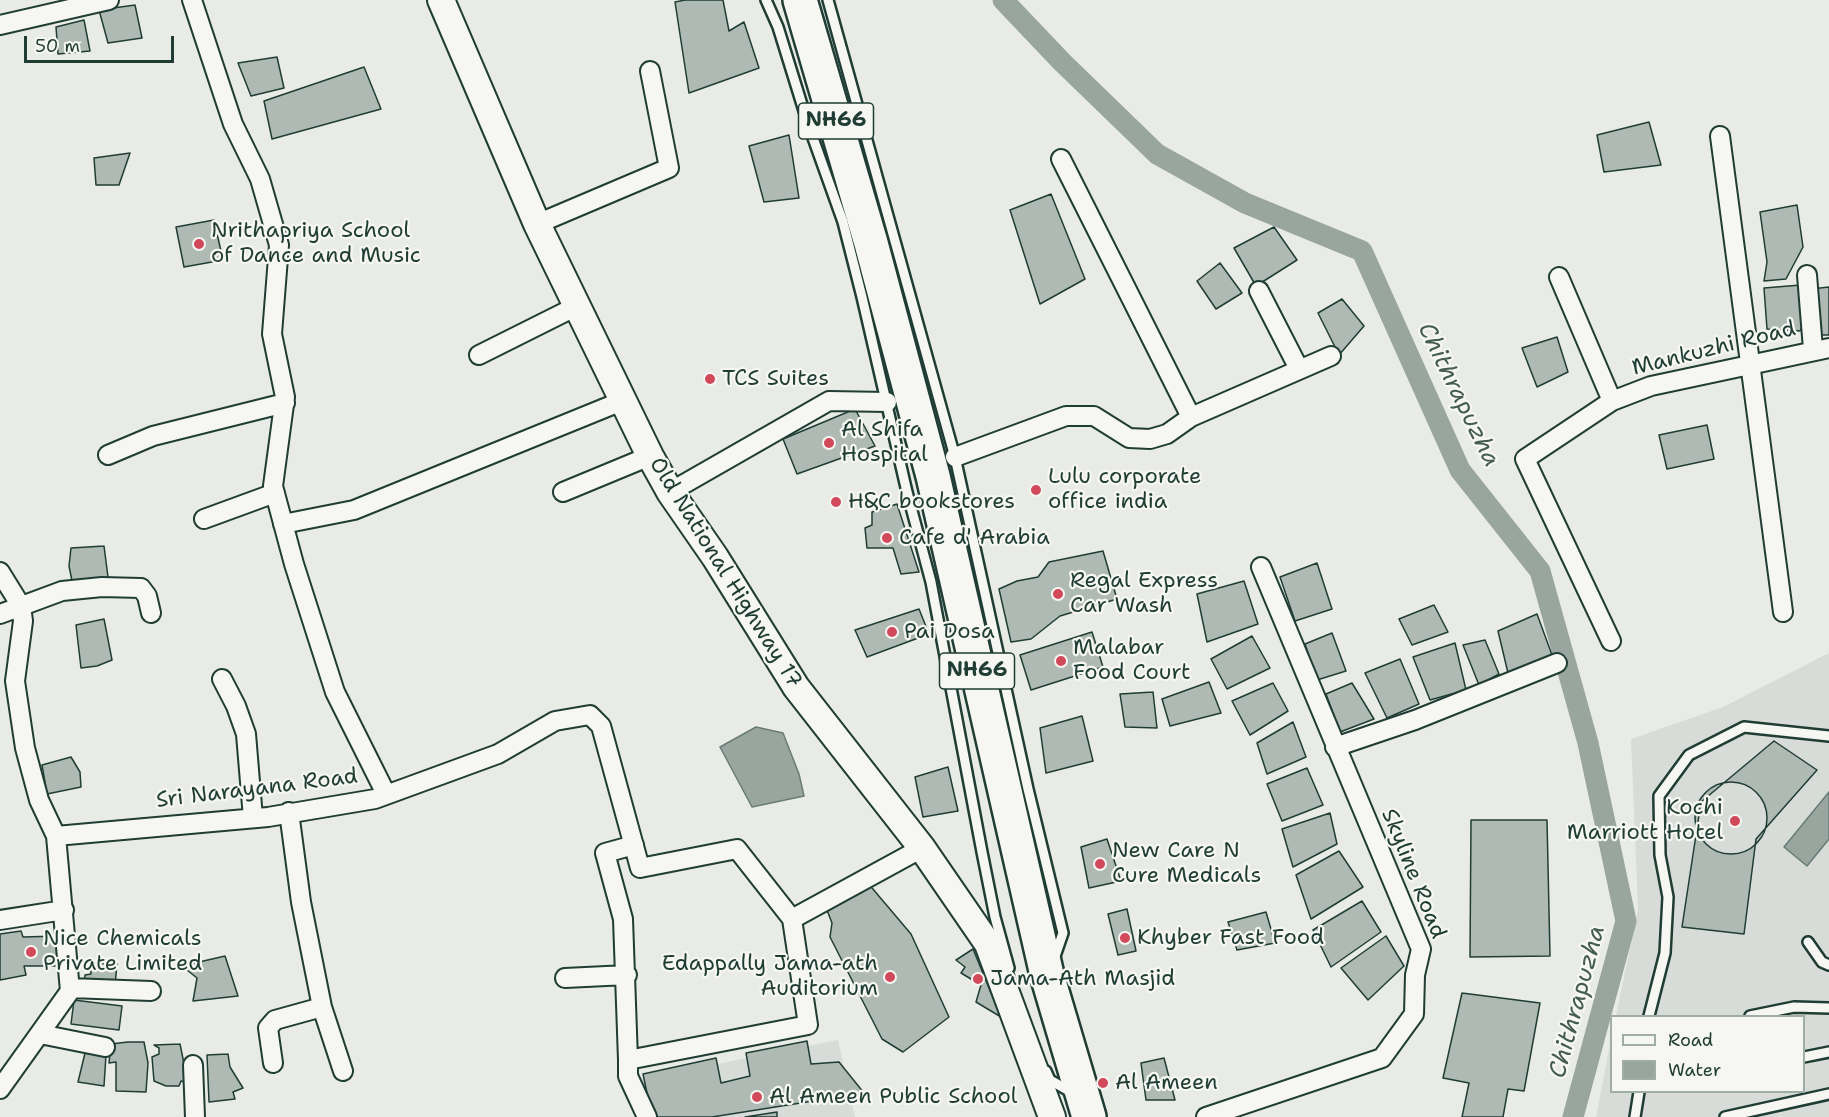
<!DOCTYPE html>
<style>
body{margin:0}
#map{position:relative;width:1829px;height:1117px;overflow:hidden;background:#e9ebe7;font-family:"Shantell Sans",sans-serif}
canvas{display:block}
.legend{position:absolute;left:1610px;top:1015px;width:195px;height:78px;box-sizing:border-box;background:#f6f6f2;border:2px solid #a0aca6;margin:0;padding:8px 10px;list-style:none;font-size:18px;color:#1f3d34}
.legend li{display:flex;align-items:center;gap:12px;height:30px}
.legend b{width:30px;border:2px solid #a0aca6}
.scale{position:absolute;left:24px;top:36px;width:150px;height:27px;box-sizing:border-box;border:3px solid #1f3d34;border-top:0;padding-left:8px;font-size:18px;line-height:21px;white-space:nowrap;color:#1f3d34;-webkit-text-stroke:4px #f6f6f2;paint-order:stroke}
</style>
<div id="map">
<canvas width="1829" height="1117"></canvas>
<ul class="legend">
<li><b style="height:8px;background:#f6f6f2"></b>Road</li>
<li><b style="height:16px;background:#99a6a0"></b>Water</li>
</ul>
<div class="scale">50 m</div>
</div>
<script>
const ctx = document.querySelector('canvas').getContext('2d');
ctx.lineJoin = 'round';
function fillPath(path, color) {
  ctx.fillStyle = color;
  ctx.fill(path, 'evenodd');
}
function poly(rows) {
  const path = new Path2D();
  for (const r of rows) {
    if (r.length === 3) {
      path.moveTo(r[0] + r[2], r[1]);
      path.arc(r[0], r[1], r[2], 0, 2 * Math.PI);
      continue;
    }
    path.moveTo(r[0], r[1]);
    for (let i = 2; i < r.length; i += 2) path.lineTo(r[i], r[i + 1]);
  }
  return path;
}
function strokePath(path, color, width, dash) {
  ctx.strokeStyle = color;
  ctx.lineWidth = width;
  ctx.lineCap = dash ? 'butt' : 'round';
  ctx.setLineDash(dash || []);
  ctx.stroke(path);
}
function label(font, color, halo, rows, align = 'center') {
  ctx.font = font + ' "Shantell Sans",sans-serif';
  ctx.lineWidth = 4.5;
  ctx.setLineDash([]);
  ctx.textBaseline = 'middle';
  ctx.strokeStyle = halo;
  ctx.fillStyle = color;
  for (const [text, x, y, turn = 0] of rows) {
    ctx.save();
    ctx.translate(x, y);
    ctx.rotate((+turn || 0) * Math.PI / 180);
    ctx.textAlign = isNaN(turn) ? turn : align;
    if (halo) ctx.strokeText(text, 0, 0);
    ctx.fillText(text, 0, 0);
    ctx.restore();
  }
}
fillPath(poly([
 [1829,653,1829,1117,1596,1117,1611,1039,1612,1092,1804,1092,1804,1016,1616,1016,1638,909,1631,739,1723,707],
 [838,1040,855,1117,676,1117,651,1077]
]), '#d8dcd8');
const water = poly([
 [756,727,783,733,799,774,804,796,752,807,720,747,756,727],
 [1829,792,1829,839,1807,866,1784,847,1829,792]
]);
fillPath(water, '#99a6a0');
strokePath(water, '#687c75', 1.5);
strokePath(poly([
 [1003,0,1062,62,1157,154,1245,203,1362,251,1460,470,1540,571,1588,743,1626,921,1573,1117]
]), '#99a6a0', 21);
const building = poly([
 [685,0,723,0,729,31,744,22,759,68,689,93,675,2,685,0],
 [135,5,142,38,108,43,99,10,135,5],
 [84,20,90,51,58,54,56,27,84,20],
 [277,57,284,88,251,96,238,63,277,57],
 [364,67,381,109,272,139,264,101,364,67],
 [1649,122,1661,165,1604,172,1597,135,1649,122],
 [789,135,799,198,764,202,749,146,789,135],
 [130,153,119,185,96,185,94,158,130,153],
 [1051,194,1085,279,1040,304,1010,210,1051,194],
 [1797,205,1803,247,1786,279,1764,281,1767,262,1760,212,1797,205],
 [214,220,223,260,184,267,176,227,214,220],
 [1274,227,1297,260,1256,286,1234,248,1274,227],
 [1220,263,1242,293,1216,309,1197,281,1220,263],
 [1801,285,1807,318,1800,331,1767,329,1764,288,1801,285],
 [1829,287,1829,335,1819,335,1811,289,1829,287],
 [1342,299,1364,326,1339,355,1318,313,1342,299],
 [1557,337,1568,372,1537,387,1522,348,1557,337],
 [855,409,875,446,797,474,783,439,855,409],
 [1707,425,1714,459,1667,469,1659,435,1707,425],
 [897,504,919,572,901,574,893,548,867,548,865,528,872,525,872,512,897,504],
 [104,546,108,577,99,584,72,581,69,566,71,548,104,546],
 [1103,551,1117,599,1060,616,1031,639,1011,642,999,589,1017,581,1038,577,1049,562,1103,551],
 [1317,563,1332,609,1295,621,1280,577,1317,563],
 [1244,581,1258,624,1207,642,1197,594,1244,581],
 [1434,605,1448,632,1412,645,1399,619,1434,605],
 [919,609,929,634,867,657,855,630,919,609],
 [1537,614,1552,655,1508,673,1498,631,1537,614],
 [104,619,112,660,97,666,81,668,76,625,104,619],
 [1092,632,1103,667,1031,690,1020,655,1092,632],
 [1332,633,1346,671,1317,680,1305,644,1332,633],
 [1252,636,1270,668,1227,689,1211,659,1252,636],
 [1485,640,1499,674,1479,685,1463,645,1485,640],
 [1455,643,1466,690,1430,700,1413,657,1455,643],
 [1400,659,1419,704,1387,718,1365,673,1400,659],
 [1209,682,1221,713,1170,726,1162,699,1209,682],
 [1273,683,1288,711,1250,735,1232,701,1273,683],
 [1352,683,1374,719,1340,732,1326,694,1352,683],
 [1153,692,1157,728,1125,727,1120,694,1153,692],
 [1082,716,1093,761,1046,773,1040,728,1082,716],
 [1293,722,1306,757,1267,774,1257,743,1293,722],
 [1774,741,1817,770,1756,839,1744,934,1682,927,1701,802,1774,741],
 [71,757,80,772,81,787,47,794,42,765,71,757],
 [948,767,958,811,923,817,915,777,948,767],
 [1307,768,1323,805,1282,821,1267,784,1307,768],
 [1731,818,36],
 [1330,813,1337,844,1293,867,1282,829,1330,813],
 [1471,820,1547,820,1550,956,1470,957,1471,820],
 [1107,839,1121,881,1089,888,1081,847,1107,839],
 [1339,851,1363,887,1311,919,1296,875,1339,851],
 [867,882,911,934,949,1017,903,1052,882,1039,830,937,832,923,825,905,867,882],
 [1362,901,1381,932,1331,967,1313,930,1362,901],
 [1127,909,1136,951,1118,955,1108,914,1127,909],
 [1266,912,1275,943,1237,950,1228,922,1266,912],
 [21,931,23,937,59,936,64,966,24,966,26,975,0,980,0,934,21,931],
 [1386,936,1404,966,1368,1000,1341,968,1386,936],
 [973,949,1001,1017,976,1002,981,985,961,973,965,967,956,960,973,949],
 [225,956,238,996,193,1001,197,978,182,966,225,956],
 [90,963,117,964,115,986,84,986,85,975,91,974,90,963],
 [1462,993,1540,1003,1524,1091,1508,1089,1503,1117,1462,1117,1469,1083,1443,1078,1462,993],
 [74,1000,122,1006,119,1030,71,1024,74,1000],
 [807,1041,811,1064,839,1062,864,1093,712,1117,652,1117,643,1074,716,1058,721,1083,750,1076,746,1053,807,1041],
 [128,1042,144,1042,148,1063,146,1092,116,1091,116,1062,109,1063,111,1044,128,1042],
 [180,1044,188,1083,181,1081,179,1086,166,1086,154,1081,152,1057,159,1054,159,1048,154,1045,180,1044],
 [86,1049,106,1055,104,1086,78,1082,86,1049],
 [228,1054,230,1067,243,1088,233,1092,235,1099,209,1102,207,1055,228,1054],
 [1164,1058,1175,1100,1146,1100,1141,1063,1164,1058],
 [777,1112,777,1117,745,1117,777,1112]
]);
fillPath(building, '#b0bab5');
strokePath(building, '#1f3d34', 1.5);
const lane = poly([
 [766,0,778,27,808,124,843,222,862,297,907,492,931,582,982,852,995,917,1009,968],
 [828,0,955,457,1028,789,1063,933,1053,962],
 [1808,942,1822,962,1829,965],
 [1649,1016,1665,953,1668,897,1660,855,1659,796,1689,755,1744,727,1829,736],
 [1750,1016,1794,1007,1829,1008],
 [1804,1057,1829,1052],
 [1046,1071,1050,1080,1071,1092],
 [1635,1117,1639,1092],
 [1725,1117,1829,1094]
]);
const street = poly([
 [192,0,233,124,260,179,279,245,272,334,285,397,273,486,294,564,335,692,386,794],
 [0,25,109,0],
 [1720,136,1783,612],
 [537,224,669,168,650,71],
 [1807,275,1813,349],
 [1559,277,1612,401],
 [1259,291,1299,369],
 [479,355,577,306],
 [1191,417,1331,356],
 [108,455,153,436,285,403],
 [955,457,1066,416,1094,416,1129,438,1150,439,1167,434,1191,417,1061,159],
 [563,492,650,456],
 [670,492,829,401,887,402],
 [204,519,275,493],
 [283,524,354,510,622,401],
 [0,572,21,606,23,621,15,681,25,748,39,800,56,836],
 [0,614,62,591,102,587,141,588,147,596,151,613],
 [1611,641,1525,459,1612,401,1651,386,1829,348],
 [222,679,236,706,246,734,253,818],
 [1335,747,1415,720,1557,663],
 [289,812,301,902,322,1007,343,1071],
 [0,920,64,910],
 [565,978,627,975],
 [70,988,151,991],
 [40,1034,105,1047],
 [628,1060,623,919,605,853,634,845],
 [273,1063,268,1028,275,1020,322,1007],
 [193,1065,195,1117],
 [0,1089,70,991,56,836,268,817,375,799,498,754,555,721,590,715,601,726,640,868,737,849,792,919],
 [647,1117,628,1076,628,1060,808,1025,792,919,922,848],
 [1206,1117,1382,1058,1414,1014,1415,975,1421,949,1261,567]
]);
const secondary = poly([
 [441,0,537,224,650,456,670,492,715,557,796,687,922,848,988,944,1052,1117]
]);
const highway = poly([
 [800,0,871,243,933,476,1047,975,1089,1117]
]);
strokePath(lane, '#1f3d34', 14);
strokePath(street, '#1f3d34', 22);
strokePath(secondary, '#1f3d34', 30);
strokePath(highway, '#1f3d34', 38);
strokePath(lane, '#f6f6f2', 9);
strokePath(street, '#f6f6f2', 18);
strokePath(secondary, '#f6f6f2', 26);
strokePath(highway, '#f6f6f2', 33);
for (const [x, y, r, color] of [
 [199,244,6,"#d1495b"],
 [710,379,6,"#d1495b"],
 [829,443,6,"#d1495b"],
 [1036,490,6,"#d1495b"],
 [836,502,6,"#d1495b"],
 [887,538,6,"#d1495b"],
 [1058,594,6,"#d1495b"],
 [892,632,6,"#d1495b"],
 [1061,661,6,"#d1495b"],
 [1735,821,6,"#d1495b"],
 [1100,864,6,"#d1495b"],
 [1125,938,6,"#d1495b"],
 [31,952,6,"#d1495b"],
 [890,977,6,"#d1495b"],
 [978,979,6,"#d1495b"],
 [1103,1083,6,"#d1495b"],
 [757,1097,6,"#d1495b"]
]) {
  const dot = new Path2D();
  dot.arc(x, y, r, 0, 2 * Math.PI);
  ctx.fillStyle = color;
  ctx.fill(dot);
  strokePath(dot, '#f6f6f2', 2);
}
for (const [x, y, w] of [
 [836,121,75],
 [977,671,75]
]) {
  const box = new Path2D();
  box.roundRect(x - w / 2, y - 18, w, 36, 4.5);
  ctx.fillStyle = '#f6f6f2';
  ctx.fill(box);
  strokePath(box, '#1f3d34', 1.5);
}
label('bold 21px', '#1f3d34', null, [
 ["NH66",836,121],
 ["NH66",977,671]
]);
label('22px', '#1f3d34', '#f6f6f2', [
 ["Nrithapriya School",211,231],
 ["of Dance and Music",211,256],
 ["TCS Suites",722,379],
 ["Al Shifa",841,430],
 ["Hospital",841,455],
 ["Lulu corporate",1048,477],
 ["office india",1048,502],
 ["H&C bookstores",848,502],
 ["Cafe d' Arabia",899,538],
 ["Regal Express",1070,581],
 ["Car Wash",1070,606],
 ["Pai Dosa",904,632],
 ["Malabar",1073,648],
 ["Food Court",1073,673],
 ["Kochi",1723,808,"right"],
 ["Marriott Hotel",1723,833,"right"],
 ["New Care N",1112,851],
 ["Cure Medicals",1112,876],
 ["Khyber Fast Food",1137,938],
 ["Nice Chemicals",43,939],
 ["Private Limited",43,964],
 ["Edappally Jama-ath",878,964,"right"],
 ["Auditorium",878,989,"right"],
 ["Jama-Ath Masjid",990,979],
 ["Al Ameen",1115,1083],
 ["Al Ameen Public School",769,1097]
], 'left');
label('22px', '#1f3d34', '#f6f6f2', [
 ["Mankuzhi Road",1714,349,-14],
 ["Old National Highway 17",725,573,58],
 ["Sri Narayana Road",257,789,-7],
 ["Skyline Road",1413,874,68]
]);
label('italic 24px', '#445c54', '#f6f6f2', [
 ["Chithrapuzha",1458,395,64],
 ["Chithrapuzha",1578,1002,-75]
]);
</script>
